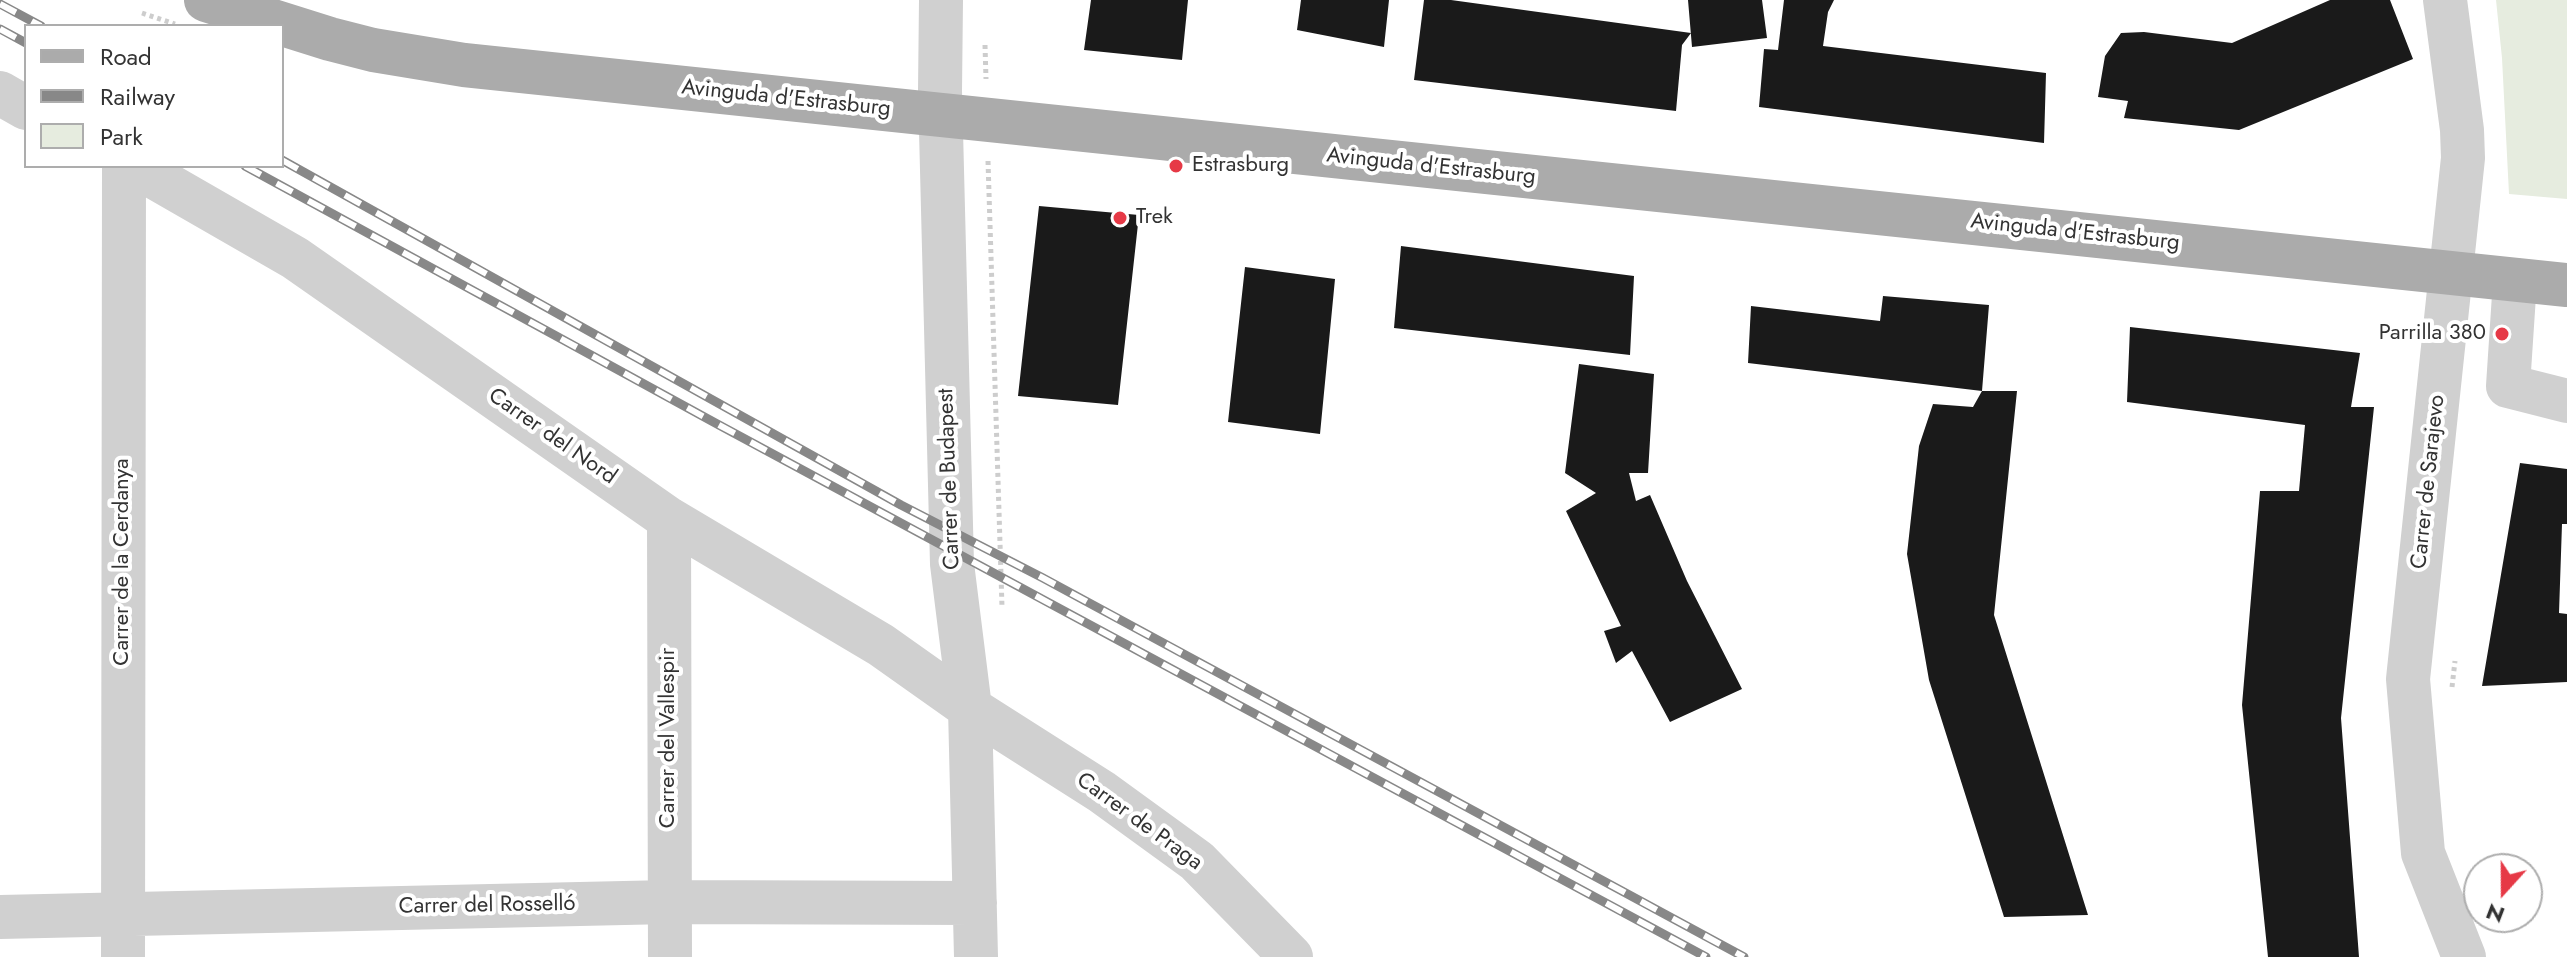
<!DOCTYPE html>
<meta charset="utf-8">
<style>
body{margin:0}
#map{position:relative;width:2567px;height:957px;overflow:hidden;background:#fff;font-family:Jost,sans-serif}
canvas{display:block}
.legend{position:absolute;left:24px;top:24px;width:260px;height:144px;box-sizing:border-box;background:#fff;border:2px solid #adadad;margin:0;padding:10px 14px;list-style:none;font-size:24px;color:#333}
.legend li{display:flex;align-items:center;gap:16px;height:40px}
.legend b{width:40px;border:2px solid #adadad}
.north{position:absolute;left:2463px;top:853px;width:80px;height:80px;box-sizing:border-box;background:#fff;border:2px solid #adadad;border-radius:50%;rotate:201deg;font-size:22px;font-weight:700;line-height:32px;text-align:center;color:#333}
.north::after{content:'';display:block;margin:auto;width:28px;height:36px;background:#e63946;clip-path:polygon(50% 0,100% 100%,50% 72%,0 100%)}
</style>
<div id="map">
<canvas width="2567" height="957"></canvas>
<ul class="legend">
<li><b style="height:10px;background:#ababab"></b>Road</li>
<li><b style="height:10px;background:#888"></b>Railway</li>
<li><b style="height:22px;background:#e6ecdf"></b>Park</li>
</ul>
<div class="north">N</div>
</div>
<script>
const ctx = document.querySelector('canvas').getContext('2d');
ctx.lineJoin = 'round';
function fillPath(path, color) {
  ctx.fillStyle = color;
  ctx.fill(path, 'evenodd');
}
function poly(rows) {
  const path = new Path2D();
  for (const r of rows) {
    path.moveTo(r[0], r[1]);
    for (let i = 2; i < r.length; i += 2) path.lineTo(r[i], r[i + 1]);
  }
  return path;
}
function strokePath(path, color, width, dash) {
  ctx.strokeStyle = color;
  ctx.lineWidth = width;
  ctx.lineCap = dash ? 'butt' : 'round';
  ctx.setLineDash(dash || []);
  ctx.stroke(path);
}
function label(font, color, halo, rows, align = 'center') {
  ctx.font = font + ' Jost,sans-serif';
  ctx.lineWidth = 8;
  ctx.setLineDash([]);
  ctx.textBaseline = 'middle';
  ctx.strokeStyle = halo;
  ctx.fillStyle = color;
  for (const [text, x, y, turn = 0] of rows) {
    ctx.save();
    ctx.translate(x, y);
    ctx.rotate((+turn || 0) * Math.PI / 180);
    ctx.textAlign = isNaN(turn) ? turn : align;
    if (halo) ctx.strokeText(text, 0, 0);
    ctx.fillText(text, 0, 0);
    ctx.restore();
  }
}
fillPath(poly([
 [2496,0,2567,0,2567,199,2509,194,2502,58]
]), '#e6ecdf');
fillPath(poly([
 [1091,0,1188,0,1182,60,1084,50],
 [1301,0,1389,0,1384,47,1297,30],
 [1424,0,1451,0,1691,33,1682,45,1676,111,1414,80],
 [1688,0,1762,0,1767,38,1692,47],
 [1784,0,1834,0,1828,12,1823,46,2046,73,2044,143,1759,107,1764,49,1778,50],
 [2330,0,2390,0,2413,59,2239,130,2124,118,2128,101,2098,97,2105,56,2121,33,2144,32,2232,43],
 [1039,206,1139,215,1118,405,1018,396],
 [1401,246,1634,276,1630,355,1394,328],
 [1245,267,1335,279,1320,434,1228,422],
 [1883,296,1989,305,1982,391,1748,363,1751,306,1880,321],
 [2130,327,2360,353,2351,407,2374,407,2341,718,2359,957,2268,957,2242,705,2260,491,2299,491,2305,425,2127,402],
 [1579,364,1654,374,1648,473,1629,473,1636,501,1650,495,1687,581,1742,689,1670,722,1632,651,1616,663,1604,631,1621,626,1566,511,1596,493,1565,473],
 [1982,391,2017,391,1994,615,2088,915,2004,917,1929,680,1907,554,1919,446,1933,404,1973,407],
 [2520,463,2567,469,2567,524,2562,524,2559,613,2567,614,2567,682,2482,686]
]), '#1a1a1a');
strokePath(poly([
 [142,13,175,24],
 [985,45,986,79],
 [988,161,1002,607],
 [2452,687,2455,661]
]), '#cdcdcd', 5, [4, 4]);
strokePath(poly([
 [941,0,940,91,952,564,970,708,976,957],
 [2445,0,2462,130,2463,158,2408,679,2423,853,2464,957],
 [0,93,26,108],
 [135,166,295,258,669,519,881,645,970,708,1102,792,1197,861,1291,957],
 [2515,280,2508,386,2567,401],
 [669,519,670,957],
 [0,917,669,902,975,903],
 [123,957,124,166]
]), '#d0d0d0', 44);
strokePath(poly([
 [206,0,330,39,373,50,464,65,2567,285]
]), '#ababab', 44);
const rail = poly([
 [0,4,41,26],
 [0,29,26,43],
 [282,160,901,505,1043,578,1744,957],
 [245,166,719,425,1706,957]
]);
strokePath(rail, '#888', 9);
strokePath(rail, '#fff', 6, [18]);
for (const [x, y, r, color] of [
 [1176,166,8,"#e63946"],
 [1120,218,8,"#e63946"],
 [2502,334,8,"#e63946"]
]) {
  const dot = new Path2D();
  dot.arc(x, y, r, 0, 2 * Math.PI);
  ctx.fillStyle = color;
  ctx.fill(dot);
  strokePath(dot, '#fff', 3);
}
label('22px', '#333', '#fff', [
 ["Avinguda d'Estrasburg",786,99,6],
 ["Avinguda d'Estrasburg",1431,167,6],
 ["Avinguda d'Estrasburg",2075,233,6],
 ["Carrer del Nord",552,437,35],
 ["Carrer de Budapest",950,479,-92],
 ["Carrer de Sarajevo",2429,482,-84],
 ["Carrer de la Cerdanya",123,562,-90],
 ["Carrer del Vallespir",669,738,-90],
 ["Carrer de Praga",1139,822,36],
 ["Carrer del Rosselló",487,906,-1]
]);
label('22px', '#333', '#fff', [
 ["Estrasburg",1192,166],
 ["Trek",1136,218],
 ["Parrilla 380",2486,334,"right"]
], 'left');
</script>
